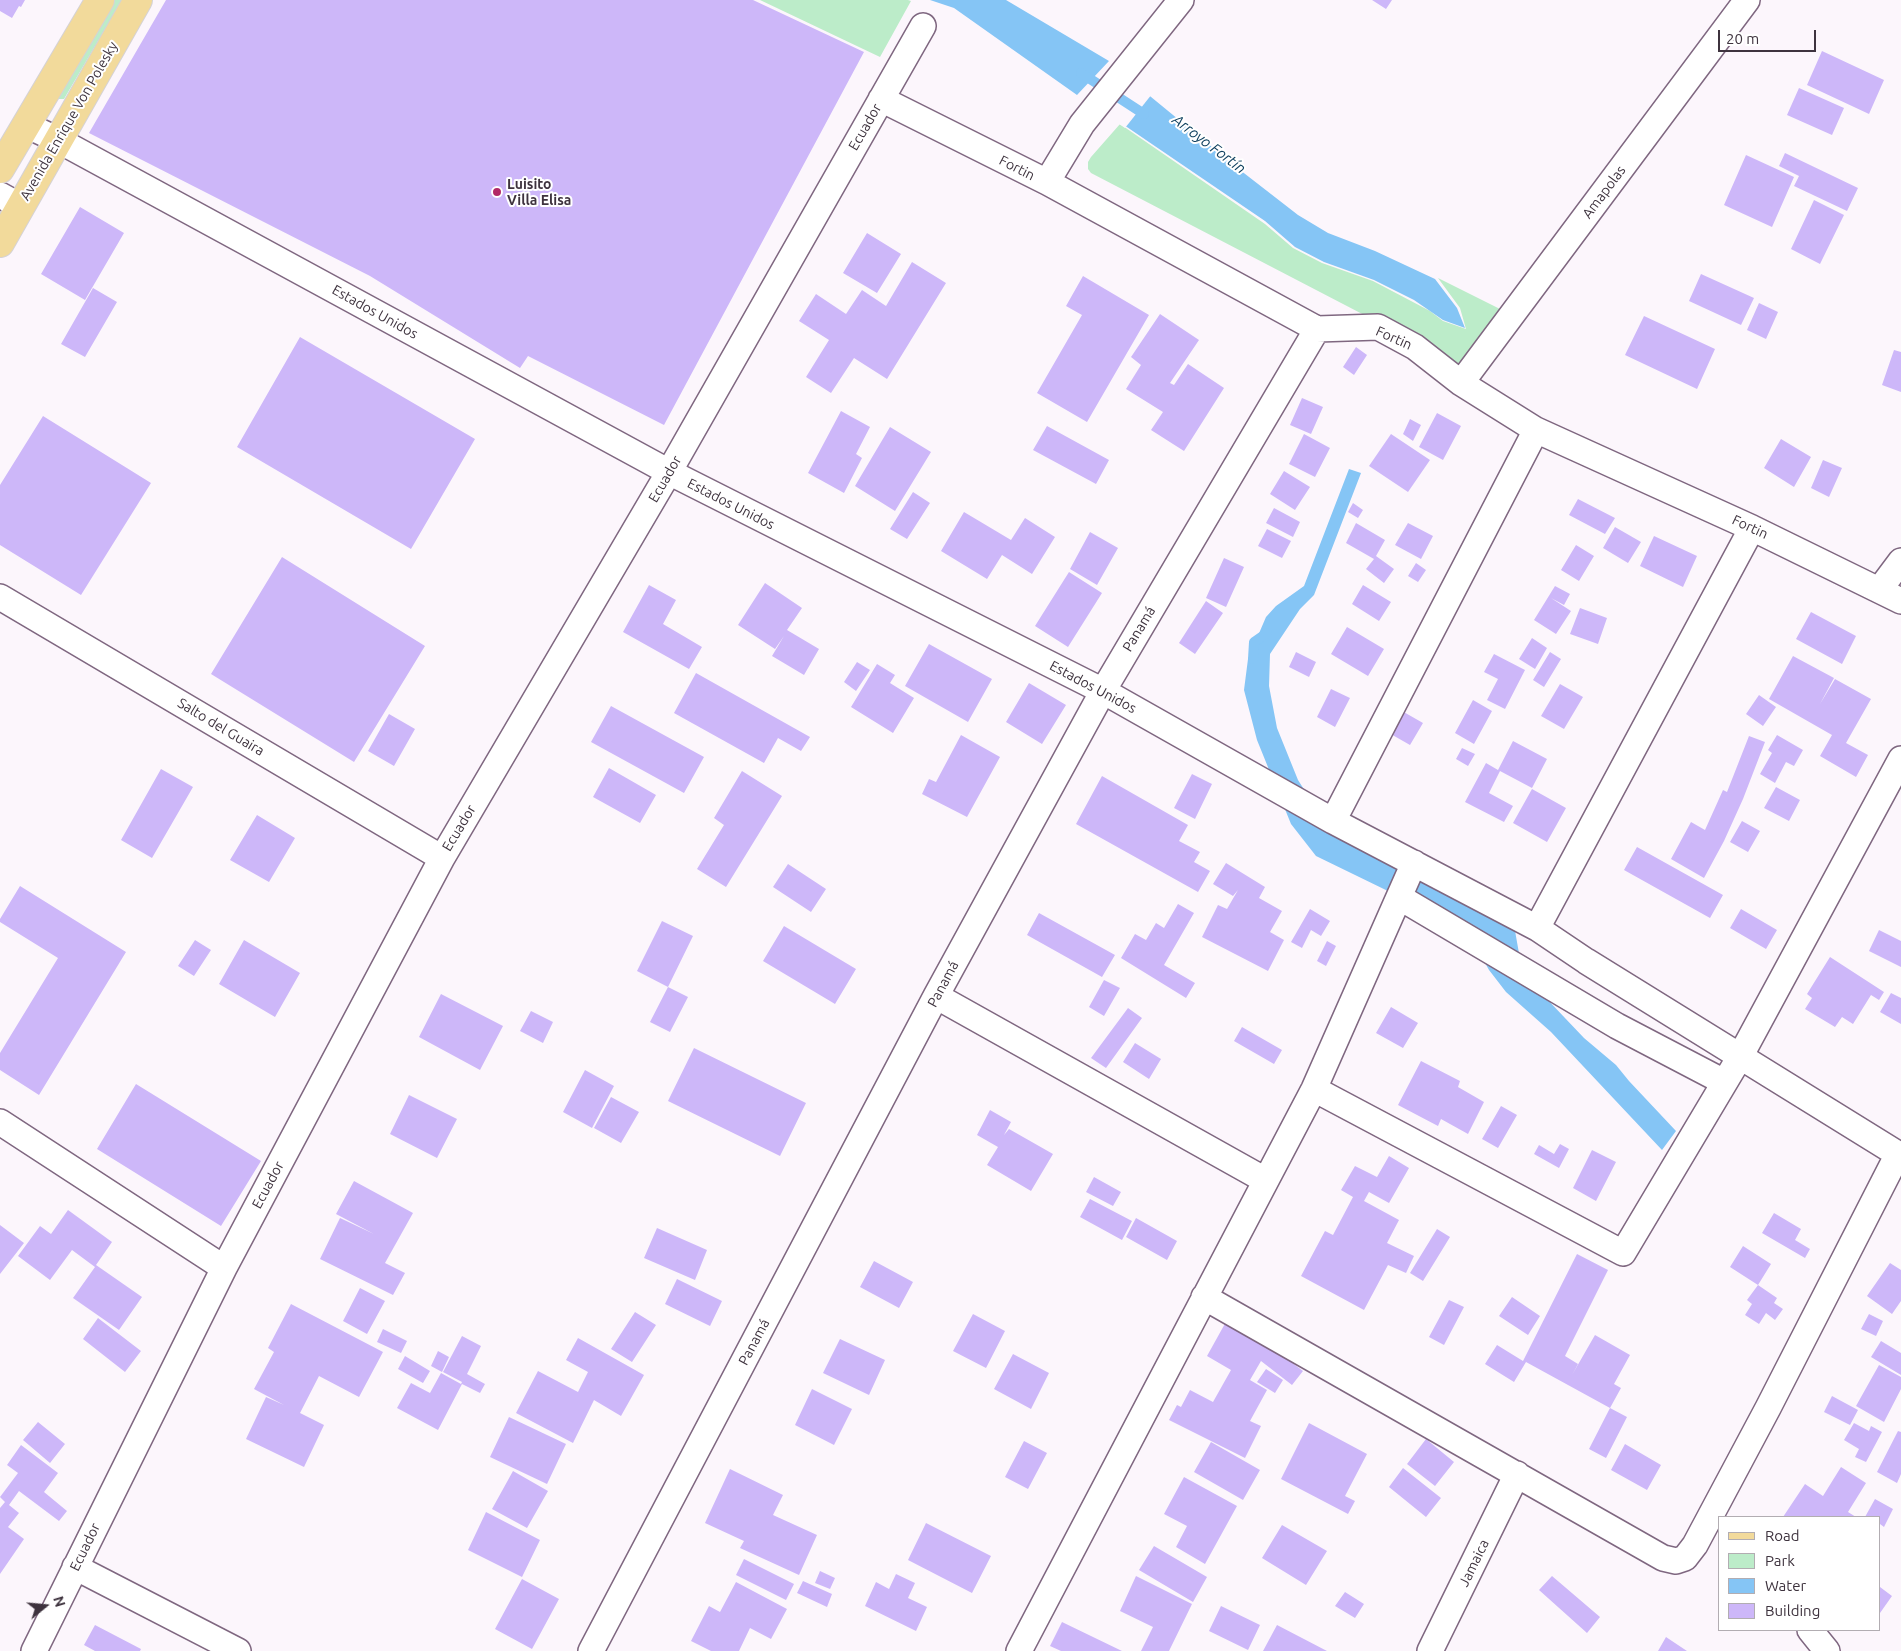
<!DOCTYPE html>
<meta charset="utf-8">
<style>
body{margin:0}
#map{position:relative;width:1901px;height:1651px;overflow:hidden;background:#fcf6fc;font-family:Ubuntu,sans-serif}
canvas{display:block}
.legend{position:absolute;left:1718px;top:1516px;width:162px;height:115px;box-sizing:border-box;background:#fff;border:1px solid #b2adb2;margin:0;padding:6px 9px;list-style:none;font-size:15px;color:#3e333e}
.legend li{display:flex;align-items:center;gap:10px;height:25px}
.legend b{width:25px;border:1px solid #b2adb2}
.north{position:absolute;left:20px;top:1581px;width:50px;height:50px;-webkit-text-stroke:4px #fff;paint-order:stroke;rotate:73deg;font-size:14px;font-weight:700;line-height:20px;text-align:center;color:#3e333e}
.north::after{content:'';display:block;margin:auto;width:18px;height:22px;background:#3e333e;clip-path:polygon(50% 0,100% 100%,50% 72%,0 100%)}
.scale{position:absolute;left:1718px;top:30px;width:98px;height:22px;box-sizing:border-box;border:2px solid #3e333e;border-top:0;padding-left:6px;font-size:15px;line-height:18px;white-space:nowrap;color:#3e333e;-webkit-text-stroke:4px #fff;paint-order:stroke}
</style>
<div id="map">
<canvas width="1901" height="1651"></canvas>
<ul class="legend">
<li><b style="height:6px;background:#f2da9b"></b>Road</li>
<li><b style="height:14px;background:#bcecc9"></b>Park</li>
<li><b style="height:14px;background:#85c5f5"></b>Water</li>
<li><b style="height:14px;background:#cdb7f9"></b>Building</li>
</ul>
<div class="north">N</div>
<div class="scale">20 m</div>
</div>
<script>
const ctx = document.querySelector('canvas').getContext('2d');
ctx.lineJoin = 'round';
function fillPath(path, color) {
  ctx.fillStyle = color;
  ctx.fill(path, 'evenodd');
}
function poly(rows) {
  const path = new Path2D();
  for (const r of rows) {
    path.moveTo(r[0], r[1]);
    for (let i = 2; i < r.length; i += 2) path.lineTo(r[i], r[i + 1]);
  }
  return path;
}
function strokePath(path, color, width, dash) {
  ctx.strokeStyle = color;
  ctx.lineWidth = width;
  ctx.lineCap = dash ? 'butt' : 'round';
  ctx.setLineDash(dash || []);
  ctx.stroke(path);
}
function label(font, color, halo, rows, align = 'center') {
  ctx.font = font + ' Ubuntu,sans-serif';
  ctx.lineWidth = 4;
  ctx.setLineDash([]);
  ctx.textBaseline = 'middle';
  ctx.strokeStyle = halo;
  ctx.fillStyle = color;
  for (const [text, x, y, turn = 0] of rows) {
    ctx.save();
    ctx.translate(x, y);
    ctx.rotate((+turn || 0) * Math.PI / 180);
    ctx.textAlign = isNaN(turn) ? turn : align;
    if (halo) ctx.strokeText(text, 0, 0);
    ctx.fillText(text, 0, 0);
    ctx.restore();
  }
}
fillPath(poly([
 [114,0,122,0,64,99,58,99,58,96],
 [760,0,908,0,911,1,880,57],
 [1120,124,1265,224,1293,248,1322,263,1373,281,1430,311,1443,321,1466,329,1460,308,1438,278,1512,315,1470,370,1091,173,1088,169,1088,162,1091,157]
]), '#bcecc9');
fillPath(poly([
 [930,0,1006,0,1109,61,1077,95,954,8],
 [1145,92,1240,170,1298,215,1328,233,1375,251,1435,279,1457,308,1465,328,1443,320,1414,300,1374,280,1324,262,1295,247,1265,221,1121,123],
 [1349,469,1361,473,1314,595,1300,609,1270,654,1269,686,1277,728,1298,780,1326,824,1514,925,1520,959,1545,997,1584,1038,1616,1065,1629,1081,1676,1131,1662,1150,1551,1032,1506,992,1489,970,1466,929,1316,856,1291,824,1257,740,1244,690,1248,659,1266,617,1276,606,1304,586]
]), '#85c5f5');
fillPath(poly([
 [1144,90,1147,90,1152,94,1125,128,1119,124,1119,122]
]), '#fcf6fc');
strokePath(poly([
 [1081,73,1144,114],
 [1253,659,1254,642,1267,633]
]), '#85c5f5', 10);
fillPath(poly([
 [0,0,25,0,21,7,19,6,12,18,0,11],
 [166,0,753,0,864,52,664,425,528,356,520,368,370,276,89,133],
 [1372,0,1392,0,1386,9],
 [1822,51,1884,80,1869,114,1807,85],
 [1799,88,1844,108,1832,135,1787,115],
 [1785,153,1858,188,1847,211,1794,186,1799,176,1779,166],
 [1746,155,1794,177,1772,227,1724,205],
 [1814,200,1844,215,1820,264,1791,249],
 [80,207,124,233,85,300,41,274],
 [867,233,901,254,877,293,843,273],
 [912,262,946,283,887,379,854,358,831,393,806,377,829,340,799,321,816,294,846,314,862,290,886,306],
 [1701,274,1754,298,1741,325,1689,301],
 [1083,276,1149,315,1087,422,1037,393,1082,315,1066,306],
 [93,288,117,302,85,357,61,344],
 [1759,303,1778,312,1766,339,1747,330],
 [1160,314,1199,340,1170,383,1174,385,1188,364,1224,388,1184,451,1151,430,1163,412,1126,389,1141,365,1131,357],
 [1644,316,1715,349,1697,389,1625,355],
 [300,337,475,439,411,549,237,447],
 [1356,347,1367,355,1354,375,1343,367],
 [1894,350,1901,352,1901,392,1882,385],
 [1302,398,1323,407,1311,434,1290,425],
 [841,411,870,427,856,454,862,458,844,493,808,473],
 [1437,413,1461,426,1443,460,1419,447],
 [43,416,151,483,81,595,0,545,0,485],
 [1410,419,1421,425,1413,441,1403,434],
 [1047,426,1109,460,1096,484,1033,450],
 [890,427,931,452,895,511,855,486],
 [1304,434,1330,448,1315,477,1289,464],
 [1391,434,1430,460,1408,492,1369,466],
 [1781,439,1811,457,1794,487,1764,468],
 [1823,460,1842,468,1829,497,1811,488],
 [1284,471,1310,487,1295,510,1270,494],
 [913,492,930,503,907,539,890,529],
 [1578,499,1615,518,1605,534,1569,515],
 [1353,503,1363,510,1358,518,1348,512],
 [1274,508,1300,522,1293,537,1266,523],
 [964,512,1011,540,1025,518,1055,537,1032,574,1002,555,987,579,941,551],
 [1356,523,1385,540,1376,556,1394,569,1384,583,1366,569,1374,559,1346,543],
 [1408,523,1433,536,1421,559,1395,545],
 [1615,527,1641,542,1628,563,1603,548],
 [1267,529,1291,541,1282,558,1258,546],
 [1090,532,1118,548,1097,585,1070,569],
 [1654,536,1697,556,1683,587,1640,566],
 [1576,545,1594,556,1579,581,1561,570],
 [282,557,425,646,354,762,211,674],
 [1224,558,1244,567,1226,607,1206,598],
 [1416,563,1426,570,1418,582,1408,576],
 [1069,572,1102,593,1068,647,1035,626],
 [765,583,802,608,787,630,819,649,804,675,772,656,784,636,775,649,738,625],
 [649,585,676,600,663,624,702,647,689,669,623,632],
 [1363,585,1391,602,1379,621,1352,604],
 [1555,586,1570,594,1564,605,1551,598,1571,611,1556,634,1534,620],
 [1206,601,1223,613,1195,654,1179,643],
 [1580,608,1607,618,1598,644,1570,634],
 [1811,612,1856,636,1842,664,1796,639],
 [1347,627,1384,649,1368,676,1331,654],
 [1532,638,1547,648,1535,669,1519,659],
 [929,644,992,679,968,722,905,686],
 [1296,652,1316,662,1309,677,1289,667],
 [1550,652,1561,659,1544,687,1533,680],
 [1494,654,1525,670,1505,709,1487,700,1498,679,1484,672],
 [1793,656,1834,678,1820,704,1835,679,1871,699,1846,743,1868,755,1856,777,1820,756,1832,735,1769,699],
 [857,662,870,670,856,691,844,682],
 [877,664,895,675,890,683,914,698,893,733,851,707],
 [696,673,810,737,801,751,778,738,764,763,674,713],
 [1029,683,1066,705,1042,744,1006,722],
 [1560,684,1583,697,1564,729,1541,716],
 [1331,689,1350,698,1335,727,1317,717],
 [1759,695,1776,707,1763,726,1746,714],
 [1473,700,1492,711,1474,744,1455,733],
 [611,706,704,757,684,793,591,742],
 [1402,711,1423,723,1410,745,1389,733],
 [389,714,415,729,394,766,368,751],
 [961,735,1000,757,967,817,922,794,929,779,936,782],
 [1777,735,1803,750,1794,766,1786,762,1775,783,1760,774,1772,753,1768,750],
 [1749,736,1765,742,1743,799,1724,841,1704,878,1671,859,1691,822,1705,830,1723,790,1727,792],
 [1513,741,1547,759,1532,788,1500,771,1489,793,1513,806,1504,822,1465,802,1486,763,1498,770],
 [1462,748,1475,754,1468,766,1456,759],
 [609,768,656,795,640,823,593,797],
 [161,769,193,787,152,858,121,840],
 [742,771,782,796,726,887,697,869,724,825,714,818],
 [1192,774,1212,784,1195,819,1174,808],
 [1102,776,1188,825,1179,841,1200,852,1194,862,1210,871,1198,892,1076,824],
 [1776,787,1800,800,1789,821,1764,808],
 [1532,789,1566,808,1547,842,1513,823],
 [257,815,295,838,269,882,230,860],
 [1742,821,1760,831,1748,852,1730,842],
 [1637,847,1723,895,1710,918,1624,870],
 [1226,863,1265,887,1259,898,1282,911,1270,932,1284,940,1268,971,1202,937,1218,905,1227,909,1238,890,1233,896,1213,884],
 [788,864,826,889,811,912,773,887],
 [20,886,126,952,39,1095,0,1070,0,1053,58,958,0,922,0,919],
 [1178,904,1194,913,1164,965,1195,983,1186,998,1121,958,1135,934,1146,940,1156,923,1164,928],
 [1310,909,1330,921,1321,936,1311,930,1302,948,1291,942],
 [1741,909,1777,930,1766,949,1730,928],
 [1039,913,1115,955,1102,977,1027,935],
 [662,921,693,936,668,987,637,971],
 [784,926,856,969,835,1004,763,961],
 [1879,930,1901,941,1901,967,1869,951],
 [195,940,211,950,194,976,178,966],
 [244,940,300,973,275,1017,219,984],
 [1327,941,1336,946,1326,966,1317,961],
 [1830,957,1884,992,1879,1000,1871,995,1853,1024,1842,1017,1835,1027,1805,1009,1812,998,1807,994],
 [1104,980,1120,988,1104,1016,1089,1007],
 [668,987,688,997,670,1032,650,1022],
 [1891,993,1901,998,1901,1024,1880,1012],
 [441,994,503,1026,480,1070,419,1037],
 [1391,1007,1418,1023,1403,1048,1376,1033],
 [1128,1008,1142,1018,1106,1068,1091,1058],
 [531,1011,553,1022,543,1043,520,1031],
 [1242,1027,1282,1050,1274,1064,1234,1041],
 [1135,1043,1161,1059,1149,1079,1123,1062],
 [694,1048,806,1103,780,1156,668,1101],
 [1421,1061,1460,1081,1458,1087,1484,1102,1468,1134,1441,1119,1438,1126,1398,1105],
 [585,1070,614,1086,592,1128,563,1112],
 [136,1084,261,1161,221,1226,97,1149],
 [409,1095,457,1119,437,1158,390,1134],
 [611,1097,639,1112,621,1143,594,1128],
 [1501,1106,1517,1115,1498,1148,1482,1139],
 [990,1110,1011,1122,1004,1135,1009,1129,1053,1154,1031,1191,987,1165,998,1147,977,1135],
 [1560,1144,1569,1149,1559,1168,1534,1154,1539,1145,1554,1154],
 [1592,1150,1616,1162,1596,1201,1573,1188],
 [1389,1156,1409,1168,1389,1203,1369,1192,1364,1201,1399,1220,1387,1243,1414,1256,1406,1273,1388,1265,1364,1310,1301,1276,1325,1231,1333,1235,1353,1197,1341,1190,1355,1166,1377,1177],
 [1094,1177,1121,1192,1113,1206,1086,1192],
 [354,1181,413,1213,385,1263,405,1273,393,1295,320,1259,340,1218,374,1234,336,1214],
 [1090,1199,1132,1221,1122,1240,1080,1217],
 [68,1210,112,1242,96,1265,142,1297,119,1330,73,1298,95,1267,72,1250,50,1280,18,1256,40,1226,51,1234],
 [1774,1213,1801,1229,1795,1240,1810,1249,1805,1258,1762,1233],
 [1136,1218,1177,1241,1167,1260,1126,1237],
 [0,1225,24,1243,0,1274],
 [657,1228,707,1250,695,1280,644,1258],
 [1437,1229,1450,1237,1423,1281,1410,1273],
 [1743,1246,1771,1264,1758,1285,1777,1298,1774,1303,1783,1309,1775,1320,1766,1313,1759,1324,1745,1315,1752,1304,1747,1300,1758,1285,1730,1267],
 [1577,1254,1608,1270,1565,1356,1578,1364,1572,1375,1595,1335,1630,1355,1614,1384,1621,1388,1610,1408,1627,1417,1606,1458,1589,1449,1610,1408,1526,1362,1514,1382,1485,1364,1497,1345,1523,1361],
 [874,1261,913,1282,899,1308,860,1287],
 [1890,1263,1901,1270,1901,1301,1892,1314,1867,1296],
 [677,1279,722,1301,710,1326,665,1304],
 [360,1288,385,1301,367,1334,343,1321],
 [1512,1297,1540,1316,1528,1335,1499,1316],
 [1449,1300,1464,1307,1444,1345,1429,1337],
 [291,1304,383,1352,359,1397,319,1376,300,1413,324,1425,304,1467,246,1439,266,1397,284,1405,254,1389,274,1352,268,1348],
 [635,1312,656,1325,632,1362,611,1349],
 [973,1314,1005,1331,986,1368,953,1351],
 [1869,1314,1883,1321,1876,1336,1861,1329],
 [98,1318,141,1351,125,1372,83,1339],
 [1227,1320,1270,1346,1303,1371,1292,1385,1261,1361,1250,1380,1267,1390,1250,1421,1261,1426,1245,1458,1169,1420,1177,1405,1181,1407,1190,1390,1213,1402,1231,1370,1207,1356],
 [383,1329,407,1341,401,1353,377,1342],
 [462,1336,481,1346,467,1374,485,1384,480,1393,462,1384,438,1430,397,1408,411,1383,430,1393,441,1373,461,1384,462,1382,443,1372],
 [578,1338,644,1375,621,1416,594,1400,573,1443,516,1413,538,1371,578,1392,588,1372,566,1360],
 [840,1339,885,1360,869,1395,823,1373],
 [1881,1341,1901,1353,1901,1375,1871,1357],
 [438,1351,449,1357,442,1372,431,1366],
 [1013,1354,1049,1373,1031,1409,994,1389],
 [405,1356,430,1371,423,1383,398,1369],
 [1879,1365,1901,1377,1901,1389,1884,1422,1856,1406],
 [1266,1369,1283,1380,1275,1393,1257,1382],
 [812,1389,852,1409,834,1445,795,1425],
 [1832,1396,1858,1410,1850,1425,1824,1412],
 [509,1417,566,1444,547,1484,490,1457],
 [38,1422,65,1444,50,1463,23,1440],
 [1309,1423,1367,1454,1345,1496,1355,1501,1348,1514,1281,1479],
 [1854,1423,1869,1431,1871,1426,1882,1432,1866,1462,1855,1457,1859,1449,1844,1440],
 [1898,1431,1901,1432,1901,1474,1897,1483,1877,1472],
 [1426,1439,1454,1462,1435,1486,1407,1464],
 [1024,1441,1047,1453,1028,1489,1005,1477],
 [1211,1442,1260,1470,1243,1500,1194,1472],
 [1625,1444,1661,1465,1647,1490,1611,1470],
 [21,1445,58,1473,44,1492,67,1511,59,1521,19,1491,9,1505,19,1513,8,1527,24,1539,0,1574,0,1508,5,1502,0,1497,18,1473,7,1465],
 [1841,1467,1866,1483,1848,1512,1856,1517,1783,1517,1805,1484,1823,1496],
 [1403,1468,1441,1498,1426,1517,1389,1487],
 [730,1469,783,1495,773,1515,817,1535,799,1575,740,1548,744,1541,705,1523],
 [513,1471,548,1491,527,1528,492,1509],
 [1184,1477,1237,1506,1205,1564,1176,1547,1187,1526,1164,1514],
 [1875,1499,1893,1509,1884,1527,1880,1524,1880,1517,1865,1517],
 [486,1512,540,1540,522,1577,468,1550],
 [926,1523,991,1556,972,1593,908,1560],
 [1282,1525,1327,1551,1306,1585,1262,1558],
 [1154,1546,1207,1577,1193,1602,1139,1570],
 [744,1559,794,1584,786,1600,736,1575],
 [820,1571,835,1578,830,1589,815,1583],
 [896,1574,915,1583,908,1598,927,1607,916,1631,865,1606,876,1582,889,1589],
 [1136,1576,1192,1604,1169,1651,1141,1651,1153,1627,1120,1611],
 [1552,1576,1600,1617,1587,1633,1539,1590],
 [522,1579,559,1599,532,1649,495,1629],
 [803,1581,832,1594,827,1607,797,1593],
 [736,1582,787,1609,771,1639,750,1628,739,1651,711,1651,691,1641,709,1606,720,1612],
 [1880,1587,1892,1596,1880,1613],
 [1345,1592,1364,1604,1355,1618,1335,1606],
 [1221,1606,1260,1625,1248,1650,1209,1631],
 [1062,1622,1122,1651,1061,1651,1050,1646],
 [95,1625,141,1649,140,1651,95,1651,84,1645],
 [1277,1625,1327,1651,1263,1651],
 [1666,1637,1687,1651,1658,1651]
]), '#cdb7f9');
const minor = poly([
 [881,99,1047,182,1317,329,1378,327,1415,347,1461,383,1536,430,1752,528,1901,601],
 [26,125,58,140,669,472,1103,691,1333,821],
 [1047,182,1082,124,1181,0],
 [0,195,20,206],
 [1461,383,1747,0],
 [1536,430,1333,821,1537,928,1586,961,1901,1156],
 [1880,589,1901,561],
 [0,597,442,858],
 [1399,897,1617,1026,1724,1082],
 [1537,928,1752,528],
 [936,996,1265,1180],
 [1314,1089,1623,1253,1741,1055,1901,759],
 [0,1122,224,1268],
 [1204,1297,1663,1558,1676,1561,1685,1558,1695,1545,1768,1408,1898,1154],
 [75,1567,238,1651],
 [1810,1630,1827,1651],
 [34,1651,224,1268,442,858,669,472,923,26],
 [591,1651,936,996,1103,691,1317,329],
 [1019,1651,1314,1089,1414,863],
 [1430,1651,1517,1474]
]);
const primary = poly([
 [0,169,100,0],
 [0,243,138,0]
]);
strokePath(minor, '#7f6780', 28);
strokePath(primary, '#d5d2d5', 30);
strokePath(minor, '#fff', 25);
strokePath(primary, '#f2da9b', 28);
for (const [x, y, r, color] of [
 [497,192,5,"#b22867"]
]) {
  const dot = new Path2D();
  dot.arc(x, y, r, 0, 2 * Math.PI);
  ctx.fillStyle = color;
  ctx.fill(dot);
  strokePath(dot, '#fff', 2);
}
label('14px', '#3e333e', '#fff', [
 ["Avenida Enrique Von Polesky",69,121,-60],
 ["Ecuador",865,127,-60],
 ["Fortin",1017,168,27],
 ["Amapolas",1604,192,-53],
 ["Estados Unidos",375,312,29],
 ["Fortin",1394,338,24],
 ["Ecuador",665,479,-60],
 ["Estados Unidos",731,504,27],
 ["Fortin",1750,527,25],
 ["Panamá",1139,629,-59],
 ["Estados Unidos",1093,687,28],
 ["Salto del Guaira",221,727,31],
 ["Ecuador",459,828,-59],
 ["Panamá",943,984,-62],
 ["Ecuador",268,1185,-62],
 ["Panamá",754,1342,-62],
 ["Ecuador",85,1547,-64],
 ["Jamaica",1474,1563,-64]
]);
label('bold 14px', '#3e333e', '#fff', [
 ["Luisito",507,184],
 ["Villa Elisa",507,200]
], 'left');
label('italic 15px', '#0f405f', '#fff', [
 ["Arroyo Fortín",1209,144,37]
]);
</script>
